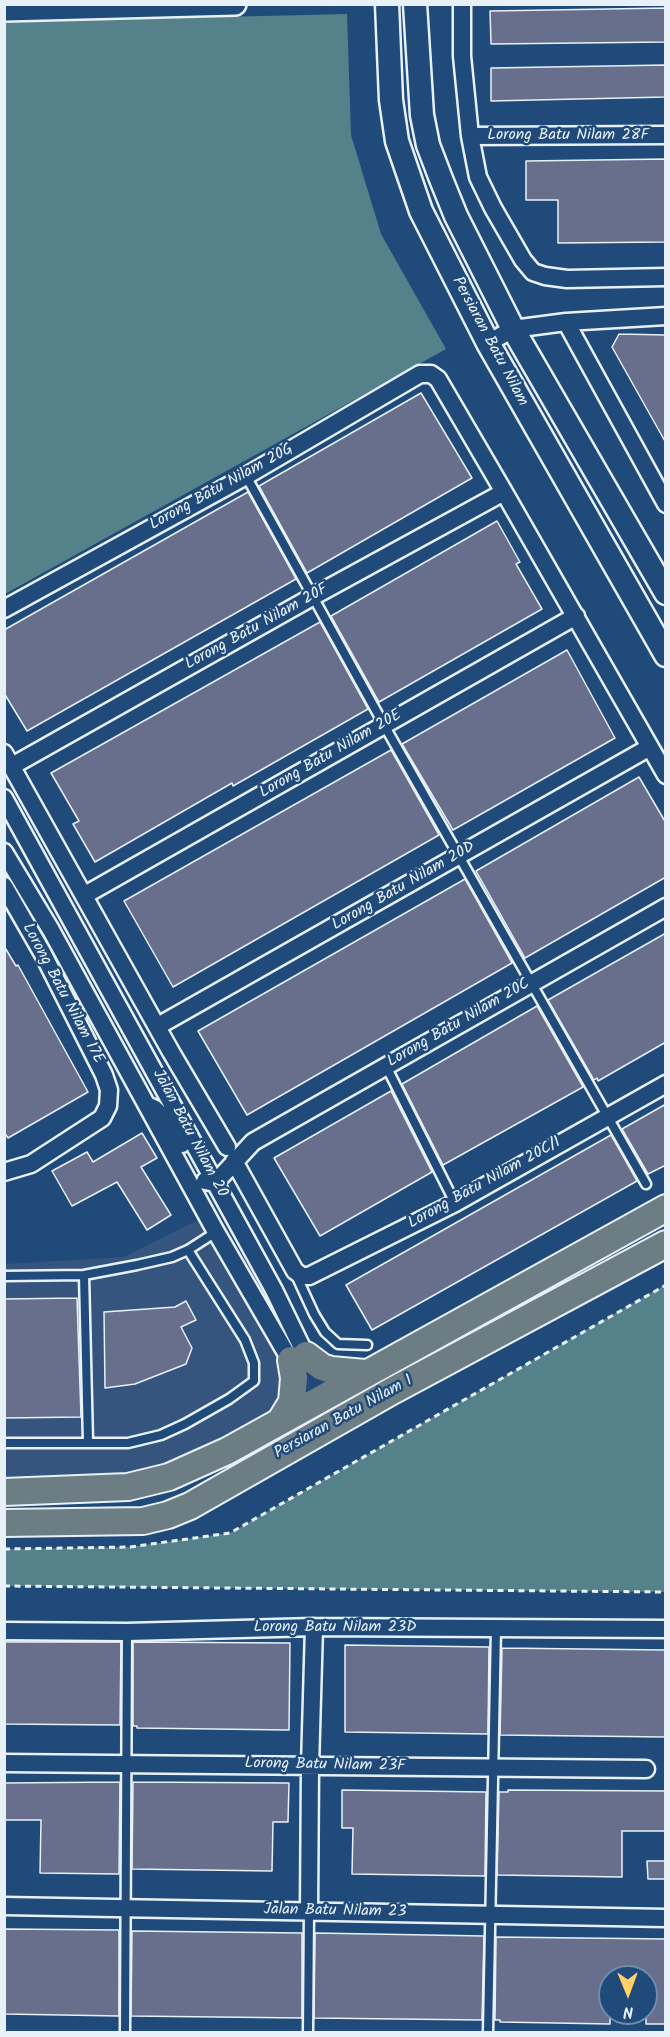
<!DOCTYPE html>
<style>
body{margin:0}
#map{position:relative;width:670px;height:2037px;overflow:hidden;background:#1f4a7a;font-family:Kalam,sans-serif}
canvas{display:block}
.frame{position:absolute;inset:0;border:6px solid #e8f1f8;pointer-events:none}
.north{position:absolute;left:598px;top:1965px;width:60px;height:60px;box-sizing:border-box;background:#1f4a7a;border:2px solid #6f8dac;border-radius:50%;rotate:179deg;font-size:16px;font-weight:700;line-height:24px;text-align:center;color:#e8f1f8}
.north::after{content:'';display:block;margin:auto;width:21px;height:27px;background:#ffd166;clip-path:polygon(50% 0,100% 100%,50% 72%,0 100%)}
</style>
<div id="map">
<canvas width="670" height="2037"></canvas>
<div class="frame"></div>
<div class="north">N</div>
</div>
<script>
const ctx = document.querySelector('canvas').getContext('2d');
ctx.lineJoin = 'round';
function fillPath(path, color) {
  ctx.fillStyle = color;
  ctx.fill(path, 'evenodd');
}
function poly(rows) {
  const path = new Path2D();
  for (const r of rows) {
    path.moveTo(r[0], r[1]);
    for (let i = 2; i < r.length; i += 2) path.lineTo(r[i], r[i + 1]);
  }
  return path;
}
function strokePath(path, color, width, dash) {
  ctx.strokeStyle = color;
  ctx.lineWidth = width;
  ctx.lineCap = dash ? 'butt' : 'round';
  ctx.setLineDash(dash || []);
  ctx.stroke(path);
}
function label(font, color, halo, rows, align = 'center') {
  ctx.font = font + ' Kalam,sans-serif';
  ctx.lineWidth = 5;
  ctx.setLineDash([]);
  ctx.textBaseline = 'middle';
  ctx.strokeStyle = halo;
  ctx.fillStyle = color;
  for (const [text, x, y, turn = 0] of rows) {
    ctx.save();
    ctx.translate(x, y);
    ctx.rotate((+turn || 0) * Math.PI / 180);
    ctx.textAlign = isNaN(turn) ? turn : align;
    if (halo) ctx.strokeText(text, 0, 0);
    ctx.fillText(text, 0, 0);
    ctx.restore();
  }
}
fillPath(poly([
 [198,1220,285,1361,283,1405,155,1471,92,1477,5,1478,5,1264,124,1257]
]), '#35557f');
fillPath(poly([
 [347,14,351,135,381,234,446,349,5,594,5,22],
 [665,1285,665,1592,5,1586,5,1549,130,1547,230,1533]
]), '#54818a');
const building = poly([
 [666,8,666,42,491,44,490,11,666,8],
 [666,65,666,97,491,101,491,68,666,65],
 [666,159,666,242,558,243,558,200,526,200,526,161,666,159],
 [619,334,666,335,666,443,612,347,619,334],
 [421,393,472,478,307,573,259,486,421,393],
 [248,492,296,579,27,731,4,693,4,630,248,492],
 [497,521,520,562,516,564,542,609,379,702,331,616,497,521],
 [320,622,368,709,233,786,232,783,95,862,73,824,79,821,51,773,320,622],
 [567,650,615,738,453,830,402,744,567,650],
 [391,750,439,835,173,987,124,901,391,750],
 [639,777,666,823,666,877,525,958,476,871,639,777],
 [465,879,512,963,247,1115,198,1031,465,879],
 [666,933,666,1042,598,1081,597,1078,594,1080,548,1000,666,933],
 [4,946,16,966,18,965,88,1092,8,1138,4,1132,4,946],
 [537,1006,583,1087,443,1165,402,1084,537,1006],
 [391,1091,432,1172,320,1236,274,1158,391,1091],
 [666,1104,666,1165,648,1174,622,1129,666,1104],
 [142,1133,157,1158,141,1167,171,1215,147,1230,117,1182,72,1206,52,1171,87,1152,93,1162,142,1133],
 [611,1135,637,1181,372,1330,346,1285,611,1135],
 [77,1298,81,1417,4,1418,4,1299,77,1298],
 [186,1301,196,1320,181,1327,192,1348,186,1364,135,1384,105,1388,104,1312,175,1307,186,1301],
 [4,1642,121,1642,120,1725,4,1724,4,1642],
 [133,1642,290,1643,289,1730,137,1728,137,1726,133,1726,133,1642],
 [345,1645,489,1647,488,1734,345,1732,345,1645],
 [502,1648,666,1650,666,1737,500,1735,502,1648],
 [120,1782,119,1874,40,1873,41,1820,4,1820,4,1783,120,1782],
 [133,1782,289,1783,288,1822,273,1822,272,1871,132,1869,133,1782],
 [342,1790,486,1792,485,1876,352,1874,353,1828,342,1828,342,1790],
 [508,1790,666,1791,666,1831,622,1831,622,1877,497,1875,499,1792,508,1792,508,1790],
 [647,1861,666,1861,666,1879,648,1879,647,1861],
 [4,1929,119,1930,119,2016,4,2014,4,1929],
 [132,1931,302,1933,302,2018,131,2016,132,1931],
 [315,1933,484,1936,482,2020,314,2018,315,1933],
 [496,1937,666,1939,666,2024,646,2024,646,1975,610,1975,610,2024,500,2022,500,2020,495,2020,496,1937]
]);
fillPath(building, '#676f8c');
strokePath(building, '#e8f1f8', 1.5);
const service = poly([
 [246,476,384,725,646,1184],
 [386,1066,455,1203],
 [84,1275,88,1442],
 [296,1275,314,1314,325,1332,338,1344,367,1345],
 [4,1276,84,1275,137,1265,172,1257,188,1250,216,1232],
 [4,1443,128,1443,161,1435,185,1424,229,1399,254,1381,254,1363,245,1340,188,1250],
 [125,2032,127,1632],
 [308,2032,309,1912],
 [488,2032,496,1628]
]);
const minor = poly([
 [462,4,462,56,470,136,478,177,493,208,523,260,533,272,545,276,567,279,666,277],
 [470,136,666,135],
 [566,322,666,504],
 [488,343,513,329,566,322,666,316],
 [4,609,246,476,420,374,431,374,438,379,504,492,666,775],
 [4,753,171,1052,227,1147],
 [12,766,312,597,504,492],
 [4,798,274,1290,325,1395],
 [4,852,51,930,216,1232,314,1401],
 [4,886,43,954,104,1075,109,1090,108,1106,102,1118,31,1164,4,1172],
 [85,895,576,616],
 [158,1026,650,747],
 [147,1105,155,1109,172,1125,182,1144],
 [234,1161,295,1271,302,1276,309,1276,455,1203,666,1084],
 [205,1181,215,1183,253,1142,666,907],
 [4,1631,127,1632,314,1627,666,1629],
 [4,1763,646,1769],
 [4,1906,666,1918],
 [309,1912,310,1766,314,1627]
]);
const tertiary = poly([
 [4,10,235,4]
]);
const secondary = poly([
 [387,4,391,100,397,141,421,211,488,343,666,655],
 [415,4,422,115,428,145,441,179,456,216,513,329,666,593]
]);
const primary = poly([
 [306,1355,322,1367,331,1370,365,1373],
 [281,1420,292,1402,294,1378,291,1360],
 [4,1492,128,1487,169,1477,227,1451,666,1208],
 [4,1523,143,1521,168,1515,190,1506,392,1391,666,1244]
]);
strokePath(service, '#e8f1f8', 13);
strokePath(minor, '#e8f1f8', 21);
strokePath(tertiary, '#e8f1f8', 26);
strokePath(secondary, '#e8f1f8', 27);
strokePath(primary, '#e8f1f8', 30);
strokePath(poly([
 [4,1549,130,1547,230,1533,666,1285],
 [4,1586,666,1592]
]), '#e8f1f8', 3, [6, 4.5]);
strokePath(service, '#1f4a7a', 8);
strokePath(minor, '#1f4a7a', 16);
strokePath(tertiary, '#1f4a7a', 21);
strokePath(secondary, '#1f4a7a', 22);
strokePath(primary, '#6d7d84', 26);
label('16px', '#e8f1f8', '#1f4a7a', [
 ["Lorong Batu Nilam 28F",568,136],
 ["Persiaran Batu Nilam",489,342,62],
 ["Lorong Batu Nilam 20G",222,488,-29],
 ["Lorong Batu Nilam 20F",257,628,-29],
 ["Lorong Batu Nilam 20E",331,755,-30],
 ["Lorong Batu Nilam 20D",404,887,-30],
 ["Lorong Batu Nilam 17E",62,994,62],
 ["Lorong Batu Nilam 20C",459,1024,-30],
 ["Jalan Batu Nilam 20",189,1134,62],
 ["Lorong Batu Nilam 20C/1",485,1184,-29],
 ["Persiaran Batu Nilam 1",344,1418,-29],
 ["Lorong Batu Nilam 23D",335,1628],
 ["Lorong Batu Nilam 23F",325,1766,1],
 ["Jalan Batu Nilam 23",335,1912,1]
]);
</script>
